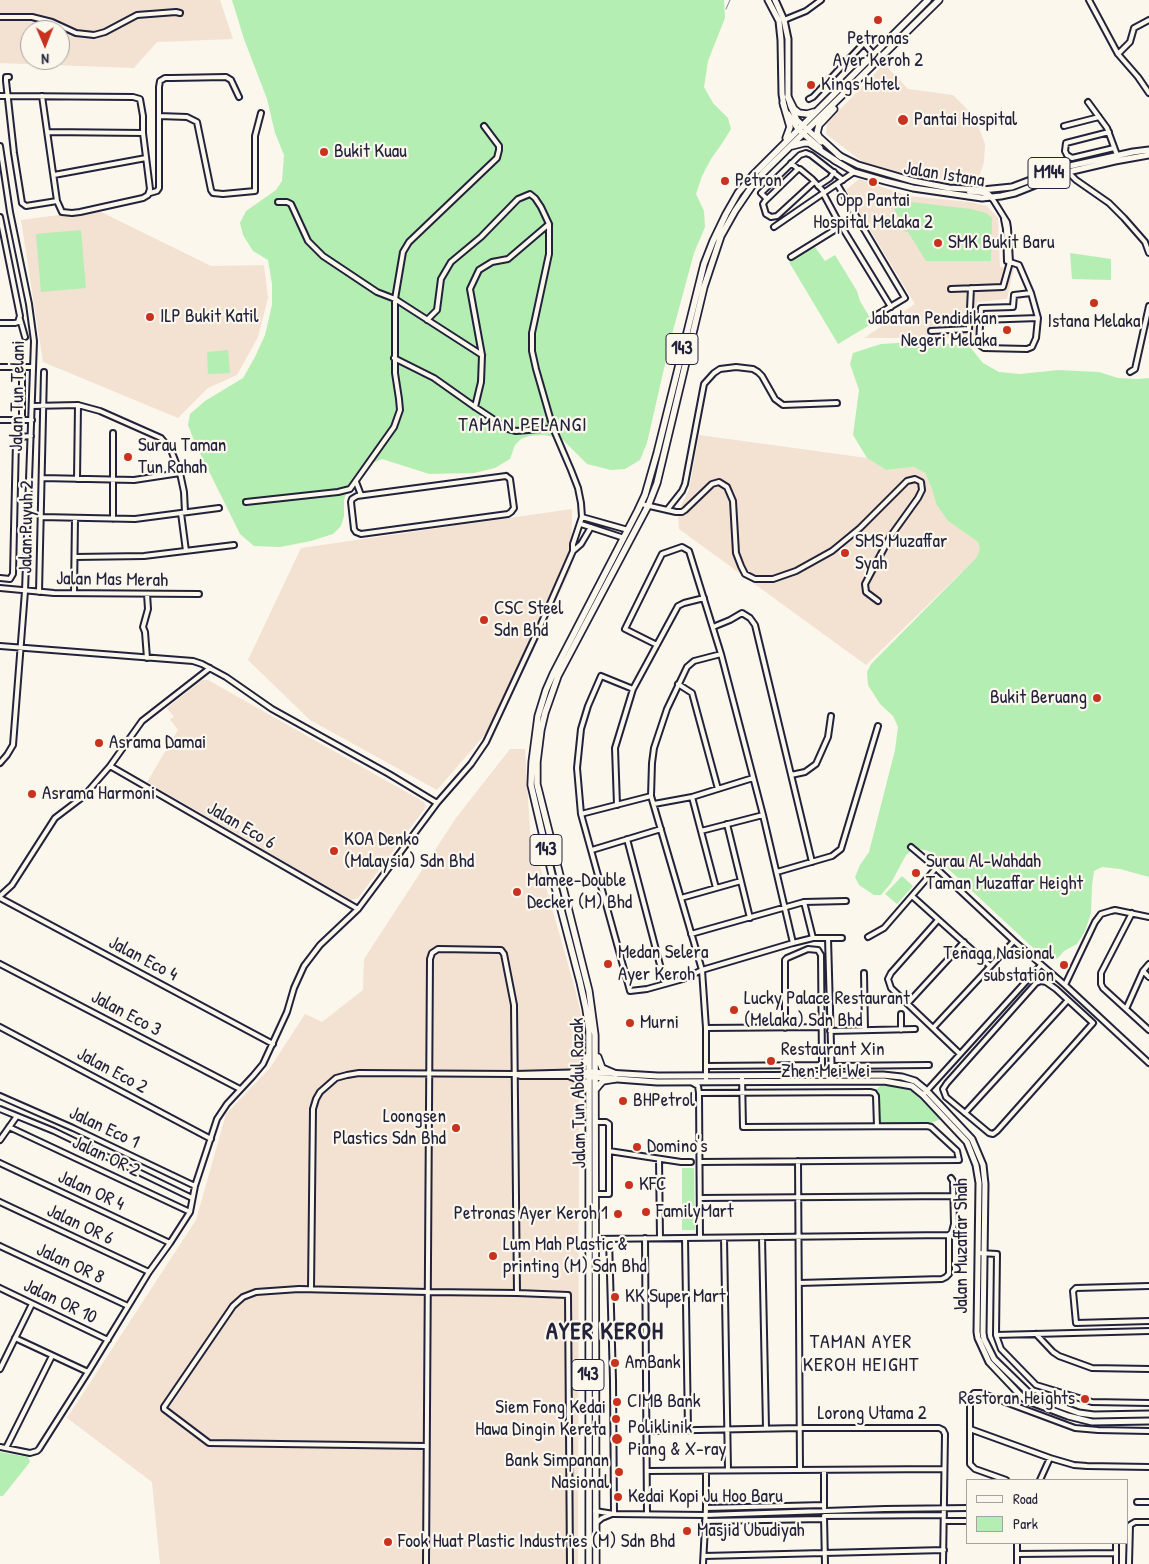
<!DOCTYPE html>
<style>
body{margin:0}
#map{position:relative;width:1149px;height:1564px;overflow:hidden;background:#fbf7ec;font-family:"Patrick Hand",sans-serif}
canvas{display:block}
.legend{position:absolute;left:966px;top:1479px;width:162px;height:65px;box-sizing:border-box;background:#fbf7ec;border:1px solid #a4a2a5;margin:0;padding:6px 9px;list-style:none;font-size:15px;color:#22223b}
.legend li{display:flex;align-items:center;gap:10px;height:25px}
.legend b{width:25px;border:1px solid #a4a2a5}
.north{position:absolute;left:20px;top:20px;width:50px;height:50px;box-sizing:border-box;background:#fbf7ec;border:1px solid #a4a2a5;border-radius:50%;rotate:179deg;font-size:14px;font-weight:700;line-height:20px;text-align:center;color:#22223b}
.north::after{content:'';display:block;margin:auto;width:18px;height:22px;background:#c8321e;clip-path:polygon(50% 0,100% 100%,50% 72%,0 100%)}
</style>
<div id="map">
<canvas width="1149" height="1564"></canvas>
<ul class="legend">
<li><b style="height:6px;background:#fbf7ec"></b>Road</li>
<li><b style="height:14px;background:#b5eeb2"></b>Park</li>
</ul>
<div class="north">N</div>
</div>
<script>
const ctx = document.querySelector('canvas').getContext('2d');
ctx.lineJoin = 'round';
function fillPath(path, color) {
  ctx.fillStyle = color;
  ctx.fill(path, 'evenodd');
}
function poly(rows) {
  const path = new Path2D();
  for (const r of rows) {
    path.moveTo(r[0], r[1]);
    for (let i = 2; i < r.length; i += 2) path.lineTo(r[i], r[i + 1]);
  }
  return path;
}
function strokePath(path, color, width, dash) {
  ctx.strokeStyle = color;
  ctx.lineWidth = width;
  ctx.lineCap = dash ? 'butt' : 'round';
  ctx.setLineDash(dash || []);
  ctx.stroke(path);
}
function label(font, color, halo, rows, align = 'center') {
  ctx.font = font + ' "Patrick Hand",sans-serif';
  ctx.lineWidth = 4.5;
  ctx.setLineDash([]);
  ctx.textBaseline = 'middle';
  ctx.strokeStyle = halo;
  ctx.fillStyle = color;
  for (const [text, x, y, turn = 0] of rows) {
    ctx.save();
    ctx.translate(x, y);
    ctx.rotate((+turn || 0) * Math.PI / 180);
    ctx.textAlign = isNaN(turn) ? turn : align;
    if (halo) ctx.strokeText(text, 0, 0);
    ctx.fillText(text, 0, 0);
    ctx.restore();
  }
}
fillPath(poly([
 [0,0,220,0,233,39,157,42,134,68,0,63],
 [30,30,60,30,60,60,30,60],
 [884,64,908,89,953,95,975,117,985,144,984,162,978,180,967,182,921,177,892,171,864,163,826,134,827,123],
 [859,179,908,196,970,202,987,206,998,218,1000,267,1014,268,1007,299,977,302,974,338,864,338,915,304,846,190],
 [97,210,211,266,264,265,268,298,258,337,237,375,208,388,178,418,43,362,21,220],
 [699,435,867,458,886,470,914,467,925,473,932,489,936,504,948,521,978,542,980,549,976,558,866,665,679,529,678,512,689,490],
 [572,509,571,569,501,716,437,790,310,720,248,660,301,548],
 [202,680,208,680,424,802,426,807,358,898,351,900,147,782,178,730,170,719,174,717,167,708],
 [510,749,525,749,530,831,574,985,582,1019,579,1092,578,1564,160,1564,152,1482,67,1418,196,1220,226,1114,270,1068,305,1014,322,1022,363,990,364,959,456,818]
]), '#f3e1d1');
fillPath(poly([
 [232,0,724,0,725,18,708,61,704,87,713,103,728,118,731,129,723,142,711,159,702,176,696,194,704,211,705,227,694,253,671,338,647,443,640,460,625,469,611,470,587,464,561,438,543,435,529,436,521,439,515,445,510,459,495,468,474,473,429,474,382,459,360,468,349,483,344,500,344,516,341,526,333,534,311,541,280,547,254,546,240,534,195,443,188,425,190,414,205,401,243,378,255,357,265,335,272,305,272,284,268,260,253,251,243,235,240,223,246,211,276,190,282,181,284,155,275,133,267,99,244,39],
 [911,202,971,209,986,213,992,218,991,261,926,261,908,232,903,231,903,224,894,209],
 [81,230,86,288,41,292,36,234],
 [815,247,825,261,835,255,857,291,860,301,873,323,838,344,789,262],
 [1070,253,1111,259,1111,280,1072,279],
 [927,341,970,347,983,363,999,372,1020,374,1058,370,1099,372,1118,378,1137,379,1149,378,1149,877,1120,869,1102,867,1094,871,1092,886,1091,913,1085,931,1077,944,1064,951,1059,957,1053,961,1044,958,929,851,915,848,906,855,891,883,881,895,874,895,859,885,855,877,860,865,869,852,895,750,898,727,893,716,880,704,868,685,867,672,871,664,976,558,980,549,978,542,948,521,936,504,932,489,925,473,914,467,886,470,867,458,853,435,859,390,850,364,853,353,881,344],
 [228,350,230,373,208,374,207,352],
 [902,876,913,886,897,904,885,894],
 [897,1085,912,1091,941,1119,931,1123,878,1124,876,1090,880,1086],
 [682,1168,694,1168,695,1230,682,1230],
 [0,1452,28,1457,30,1462,3,1496,0,1496]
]), '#b5eeb2');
strokePath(poly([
 [726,9,730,0]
]), '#6387a7', 1);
const minor = poly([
 [1089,0,1118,54,1138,77,1149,93],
 [0,17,32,17,52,22,76,33,94,35,105,32,137,15,176,12,180,13],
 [784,20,806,11,821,0],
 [1118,54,1130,42,1134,28,1149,20],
 [9,77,6,77,6,81,14,153,22,203,26,206,57,201],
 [0,96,8,96,133,97,140,99,143,116,143,133,150,189,148,195,143,198,80,212,72,213,62,212,57,201,42,96],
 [809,99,813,97,864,43,873,54],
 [1088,102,1107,128,1117,155],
 [159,116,187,117,197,122,211,190,213,193,223,194,255,191,255,136,261,113],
 [1064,126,1099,117],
 [48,132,143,133],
 [1109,132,1066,143,1065,151,1067,155,1072,158,1114,148],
 [0,146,10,212,29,304,34,341,25,591,13,745,7,755,0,763],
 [791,163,798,169,800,169,812,179,824,192],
 [798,169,765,201,763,204,766,214,771,217,777,216,814,182],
 [1067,171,1076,180,1109,203,1124,218,1145,242,1149,253],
 [54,175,146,158],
 [837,184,905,298,875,316],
 [818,186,830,178,834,172],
 [150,193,157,191,159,188,159,87,160,81,165,78,172,78,226,77,231,80,239,97],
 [823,193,837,219,891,307],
 [767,199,761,193,800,155,806,153,811,155,843,180],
 [278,202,287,202,291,204,308,241,323,256,377,292,395,299,482,355],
 [0,217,20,316,18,322,15,323,0,323],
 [1004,219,1006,229,1007,261],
 [774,227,854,172],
 [791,257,841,226],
 [1007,261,1019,265,1031,293,1038,318,1036,338,1032,347,1027,349,984,348,981,346,979,343,981,308,1013,307,1014,295,1031,293],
 [951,289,1003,287,1010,262,1008,228,1007,222,992,198],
 [20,319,25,337],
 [981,320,1038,318],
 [931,331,969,329,971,288],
 [394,358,434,378,475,407,508,429,516,431,553,428],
 [0,367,33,367],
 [1130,372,1135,369,1149,306],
 [32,406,78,405,100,411,161,438,171,450,180,473,184,492,185,512],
 [475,407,481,382,482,355,470,289,479,270,492,262,508,259,549,224],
 [0,420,32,420],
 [22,420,22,367],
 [113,433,113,519],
 [506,476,510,479,514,508,511,512,508,514,361,534,356,532,354,529,351,502,352,499,357,496,506,476],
 [42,478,134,480,180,473],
 [77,479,78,405],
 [356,482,361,495],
 [246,502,338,492,350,489,394,427,400,410,399,399,395,373,395,299,403,252,409,242,497,158,499,150,499,146,484,126],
 [641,504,676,512,682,512,685,510,712,484,719,482,727,487,733,501,736,553,741,566,745,574,755,579,773,579,796,571,832,551,860,528,907,481,915,479,921,482,922,490,918,498,890,537,865,584,866,592,878,601],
 [667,510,682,491,685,484,704,384,714,373,720,369,736,367,753,369,758,372,762,376,775,399,783,405,837,403],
 [181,513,186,551],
 [41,517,135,519,219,508],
 [582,517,628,530],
 [581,524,624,538],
 [573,551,581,544,591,527],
 [75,557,144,556,234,545],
 [0,578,10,579,13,574,16,440,20,437,31,436],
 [0,588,54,593,199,594],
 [39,592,44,372],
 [74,593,75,518],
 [147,594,148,609,143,627,145,632,147,658],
 [713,627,730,620,742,613,750,618,755,625,812,862],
 [657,645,625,629,662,554,682,547,689,551,721,654,763,815,793,943],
 [0,646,193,661,202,664,226,677,272,709,389,774,437,803],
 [678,684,692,693,718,789],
 [633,689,601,676,588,706,581,729,577,768,581,814,630,991,647,989,683,979,702,970,793,943,813,938,842,938],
 [110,766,358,909],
 [791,775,805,772,816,764,828,737,831,716],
 [692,797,716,888],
 [654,804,692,797,753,778],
 [617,805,615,748,633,689,678,606,684,603,704,598],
 [581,814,651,796],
 [727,824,750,918],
 [701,831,763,815],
 [627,839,665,984],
 [911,847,936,868,1014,941,1065,985,1149,1063],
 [592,850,661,829],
 [777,872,832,856,841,849,878,726],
 [0,896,12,885,55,818,84,796,110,766,142,721,210,668],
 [912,896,990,966],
 [0,898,273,1044],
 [681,898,741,881],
 [804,902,813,938],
 [1132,913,1101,973,1101,984,1103,988,1149,1030],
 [938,920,891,973,888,979,891,988,960,1054],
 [691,934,804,902,846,901],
 [868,937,884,928,936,868],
 [828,938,832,1081],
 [0,964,240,1089],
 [1143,971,1149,977],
 [864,973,865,1030],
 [1041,981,1046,982,1056,989,1093,1023,997,1131,993,1134,989,1133,946,1097,943,1089,947,1083,1036,983,1041,981],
 [1065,985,1095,922,1101,914,1111,911,1115,910,1149,917],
 [908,1003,964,942],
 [1126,1009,1143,971,1149,964],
 [901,1014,901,1030],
 [0,1027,211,1139],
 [706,1028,822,1027],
 [933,1028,1014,941],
 [830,1031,915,1029],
 [707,1066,822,1065,821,955,818,950,808,949,787,958,785,960,785,1028],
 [831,1066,929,1065],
 [517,1075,521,1076,590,1076],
 [706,1081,706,1028,702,970,651,796,652,763,654,748,667,709,687,667,694,661,721,654],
 [693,1083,698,1086,699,1093,700,1238],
 [699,1093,870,1092,874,1093,876,1096,877,1126],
 [923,1095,1041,965],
 [0,1096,73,1128,195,1186],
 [0,1109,54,1131,192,1198],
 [965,1113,1068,1000],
 [9,1127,190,1212],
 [0,1140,17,1116],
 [609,1151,681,1162,691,1162],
 [659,1159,660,1238],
 [798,1161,800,1470],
 [700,1162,959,1160,957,1151,931,1127,927,1126,743,1127,742,1076],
 [0,1163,170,1243],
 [595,1194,609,1194,609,1124,606,1122,596,1122],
 [700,1198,954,1196],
 [0,1202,149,1272],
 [762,1237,766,1428],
 [645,1238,647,1514],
 [685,1238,688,1430],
 [724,1238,728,1470],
 [594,1239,949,1235],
 [609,1239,613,1380,614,1514],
 [0,1246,128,1306],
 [979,1253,997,1254,996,1335,1001,1349,1036,1385,1092,1402,1149,1403],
 [799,1283,942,1279,946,1277,949,1274,949,1235,952,1232,954,1224,953,1181,951,1178],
 [1149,1286,1076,1288,1073,1291,1076,1323,1149,1321],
 [0,1288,108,1340],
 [311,1289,313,1109,316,1099,320,1092,336,1078,347,1075,359,1073,515,1074,590,1072],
 [1036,1334,1053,1352,1059,1356,1092,1368,1149,1369],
 [996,1335,1149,1331],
 [15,1338,88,1372],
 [0,1369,32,1304],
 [970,1429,1050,1458,1074,1465,1087,1466,1149,1467],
 [647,1431,800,1428,939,1428,943,1430,945,1434,943,1564],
 [426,1446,209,1443,164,1409,164,1407,233,1306,243,1297,256,1292,299,1289,428,1292,517,1293,568,1295,570,1564],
 [0,1447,30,1453,37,1451,39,1449,88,1372,149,1272,170,1243,190,1212,195,1186,217,1119,227,1104,253,1076,263,1064,287,1012,294,988,304,966,320,945,358,909,437,803,471,764,486,742,541,624,573,551,573,544,582,517,581,503,578,488,571,470,553,428,536,369,532,351,532,333,549,254,549,224,541,207,535,198,530,194,518,199,481,237,451,262,441,279,437,310,427,320],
 [6,1448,52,1356],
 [824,1470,824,1508],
 [647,1471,944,1469],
 [1006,1480,975,1469,970,1464,970,1399,974,1393,981,1393,1075,1428,1098,1430,1149,1431],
 [1040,1480,1050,1458],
 [1137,1502,1149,1502],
 [706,1508,824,1505],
 [595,1511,614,1514,705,1515,885,1509,968,1508],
 [824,1516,944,1515],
 [824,1517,825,1564],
 [705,1521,824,1519],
 [944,1521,968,1521],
 [596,1523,602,1518,612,1514],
 [1017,1543,1017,1564],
 [1017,1554,1116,1553],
 [704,1556,944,1550],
 [426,1564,430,959,432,953,438,949,501,950,504,954,514,1005,517,1293],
 [703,1564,706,1508,706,1471],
 [1116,1564,1116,1543],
 [1129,1564,1130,1525,1135,1522,1149,1522]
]);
const major = poly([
 [768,0,779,21,781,40,782,94,784,106],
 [775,0,784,20,788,39,788,97,791,107,797,120,821,142],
 [788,114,798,129,820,148],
 [838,155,858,165,913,181,949,188,982,190,1012,187,1065,167,1133,152,1149,150],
 [834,160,854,172,885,181,913,188,982,198,1001,196,1015,193,1068,172,1115,161,1149,155],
 [969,191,987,193,992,198],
 [590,1072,658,1076,883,1075,902,1077,915,1081,926,1090,972,1139,983,1165,985,1184,983,1333,984,1339,994,1359,1032,1396,1079,1413,1094,1415,1149,1414],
 [591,1077,657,1082,884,1081,912,1086,923,1095,967,1142,976,1165,979,1183,977,1332,978,1338,989,1362,1023,1398,1028,1401,1068,1416,1092,1422,1149,1421]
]);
const highway = poly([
 [788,97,794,109,799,113,807,114,814,112],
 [783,103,790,127,786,138],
 [834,109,819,125,817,133,819,137,841,157],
 [792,146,804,143,809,143,836,161],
 [598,1057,602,1068,616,1074],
 [573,1071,582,1067,588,1056],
 [570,1076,583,1081,586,1084,587,1089],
 [596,1089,600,1084,603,1081,615,1079],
 [589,1564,589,1030,586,1009,580,982,552,875,531,785,532,762,538,716,546,690,553,674,638,510,645,495,657,453,704,264,713,241,726,214,738,193,753,175,928,0],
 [596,1564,595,1035,589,991,537,784,537,762,541,730,545,713,558,676,648,506,657,483,704,287,721,236,735,211,752,186,763,173,939,0]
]);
strokePath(minor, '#22223b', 8);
strokePath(major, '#22223b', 9);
strokePath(highway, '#22223b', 9);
strokePath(minor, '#fbf7ec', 4);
strokePath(major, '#fbf7ec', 5);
strokePath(highway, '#fbf7ec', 5.5);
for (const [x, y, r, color] of [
 [878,20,5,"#c8321e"],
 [811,85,5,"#c8321e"],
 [903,120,6,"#c8321e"],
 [324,152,5,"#c8321e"],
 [725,181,5,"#c8321e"],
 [873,182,5,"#c8321e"],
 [938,243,5,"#c8321e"],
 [1094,303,5,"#c8321e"],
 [150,317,5,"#c8321e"],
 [1007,330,5,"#c8321e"],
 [128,457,5,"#c8321e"],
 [845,553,5,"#c8321e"],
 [484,620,5,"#c8321e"],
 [1097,698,5,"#c8321e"],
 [99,743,5,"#c8321e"],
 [32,794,5,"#c8321e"],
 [334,851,5,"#c8321e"],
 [916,873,5,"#c8321e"],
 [517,892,5,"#c8321e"],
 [608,964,5,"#c8321e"],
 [1064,965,5,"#c8321e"],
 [734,1010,5,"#c8321e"],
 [630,1023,5,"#c8321e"],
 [771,1061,5,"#c8321e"],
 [623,1101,5,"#c8321e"],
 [456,1128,5,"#c8321e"],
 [637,1147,5,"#c8321e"],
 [629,1185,5,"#c8321e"],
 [646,1212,5,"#c8321e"],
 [618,1214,5,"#c8321e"],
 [493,1256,5,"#c8321e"],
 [615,1297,5,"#c8321e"],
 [615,1363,5,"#c8321e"],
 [1085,1399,5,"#c8321e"],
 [617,1402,5,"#c8321e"],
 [616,1419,5,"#c8321e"],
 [617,1439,6,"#c8321e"],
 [619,1472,5,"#c8321e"],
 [618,1497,5,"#c8321e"],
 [687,1531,5,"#c8321e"],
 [388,1542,5,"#c8321e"]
]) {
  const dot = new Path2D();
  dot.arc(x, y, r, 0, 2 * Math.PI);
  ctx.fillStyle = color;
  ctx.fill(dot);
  strokePath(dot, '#fbf7ec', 2);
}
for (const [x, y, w] of [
 [1049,173,42],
 [682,349,32],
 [546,850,32],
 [588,1375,32]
]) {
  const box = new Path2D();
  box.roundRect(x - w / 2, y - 15.5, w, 31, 4);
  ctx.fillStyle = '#fbf7ec';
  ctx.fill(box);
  strokePath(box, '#22223b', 1);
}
label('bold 18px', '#22223b', null, [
 ["M144",1049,173],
 ["143",682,349],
 ["143",546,850],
 ["143",588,1375]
]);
label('19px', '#22223b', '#fbf7ec', [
 ["Petronas",878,39,"center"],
 ["Ayer Keroh 2",878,61,"center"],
 ["Kings Hotel",821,85],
 ["Pantai Hospital",914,120],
 ["Bukit Kuau",334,152],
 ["Petron",735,181],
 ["Opp Pantai",873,201,"center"],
 ["Hospital Melaka 2",873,223,"center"],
 ["SMK Bukit Baru",948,243],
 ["ILP Bukit Katil",160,317],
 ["Jabatan Pendidikan",997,319,"right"],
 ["Negeri Melaka",997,341,"right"],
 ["Istana Melaka",1094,322,"center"],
 ["Surau Taman",138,446],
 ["Tun Rahah",138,468],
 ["SMS Muzaffar",855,542],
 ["Syah",855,564],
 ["CSC Steel",494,609],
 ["Sdn Bhd",494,631],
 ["Bukit Beruang",1087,698,"right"],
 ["Asrama Damai",109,743],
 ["Asrama Harmoni",42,794],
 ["KOA Denko",344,840],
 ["(Malaysia) Sdn Bhd",344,862],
 ["Surau Al-Wahdah",926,862],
 ["Taman Muzaffar Height",926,884],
 ["Mamee-Double",527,881],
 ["Decker (M) Bhd",527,903],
 ["Medan Selera",618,953],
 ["Ayer Keroh",618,975],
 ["Tenaga Nasional",1054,954,"right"],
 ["substation",1054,976,"right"],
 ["Lucky Palace Restaurant",744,999],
 ["(Melaka) Sdn Bhd",744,1021],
 ["Murni",640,1023],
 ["Restaurant Xin",781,1050],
 ["Zhen Mei Wei",781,1072],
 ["BHPetrol",633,1101],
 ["Loongsen",446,1117,"right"],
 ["Plastics Sdn Bhd",446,1139,"right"],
 ["Domino's",647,1147],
 ["KFC",639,1185],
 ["FamilyMart",656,1212],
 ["Petronas Ayer Keroh 1",608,1214,"right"],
 ["Lum Mah Plastic &",503,1245],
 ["printing (M) Sdn Bhd",503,1267],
 ["KK Super Mart",625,1297],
 ["AmBank",625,1363],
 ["Restoran Heights",1075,1399,"right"],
 ["CIMB Bank",627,1402],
 ["Siem Fong Kedai",606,1408,"right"],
 ["Hawa Dingin Kereta",606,1430,"right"],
 ["Poliklinik",628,1428],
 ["Piang & X-ray",628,1450],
 ["Bank Simpanan",609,1461,"right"],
 ["Nasional",609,1483,"right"],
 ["Kedai Kopi Ju Hoo Baru",628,1497],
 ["Masjid Ubudiyah",697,1531],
 ["Fook Huat Plastic Industries (M) Sdn Bhd",398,1542]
], 'left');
label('19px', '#22223b', '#fbf7ec', [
 ["Jalan Istana",944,175,9],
 ["Jalan Tun Telani",18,396,-89],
 ["Jalan Puyuh 2",27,527,-89],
 ["Jalan Mas Merah",112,580,1],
 ["Jalan Eco 6",241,826,30],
 ["Jalan Eco 4",143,959,28],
 ["Jalan Eco 3",126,1014,28],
 ["Jalan Eco 2",112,1071,28],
 ["Jalan Tun Abdul Razak",579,1093,-91],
 ["Jalan Eco 1",104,1128,25],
 ["Jalan OR 2",106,1157,25],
 ["Jalan OR 4",91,1191,25],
 ["Jalan OR 6",80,1225,25],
 ["Jalan Muzaffar Shah",962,1246,-90],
 ["Jalan OR 8",70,1264,25],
 ["Jalan OR 10",60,1302,26],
 ["Lorong Utama 2",872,1414]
]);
ctx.letterSpacing = '1px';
label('20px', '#22223b', '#fbf7ec', [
 ["TAMAN PELANGI",523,426],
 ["TAMAN AYER",861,1343],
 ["KEROH HEIGHT",861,1366]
]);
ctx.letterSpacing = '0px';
ctx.letterSpacing = '1px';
label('bold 24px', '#22223b', '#fbf7ec', [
 ["AYER KEROH",605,1333]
]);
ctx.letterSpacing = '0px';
</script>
